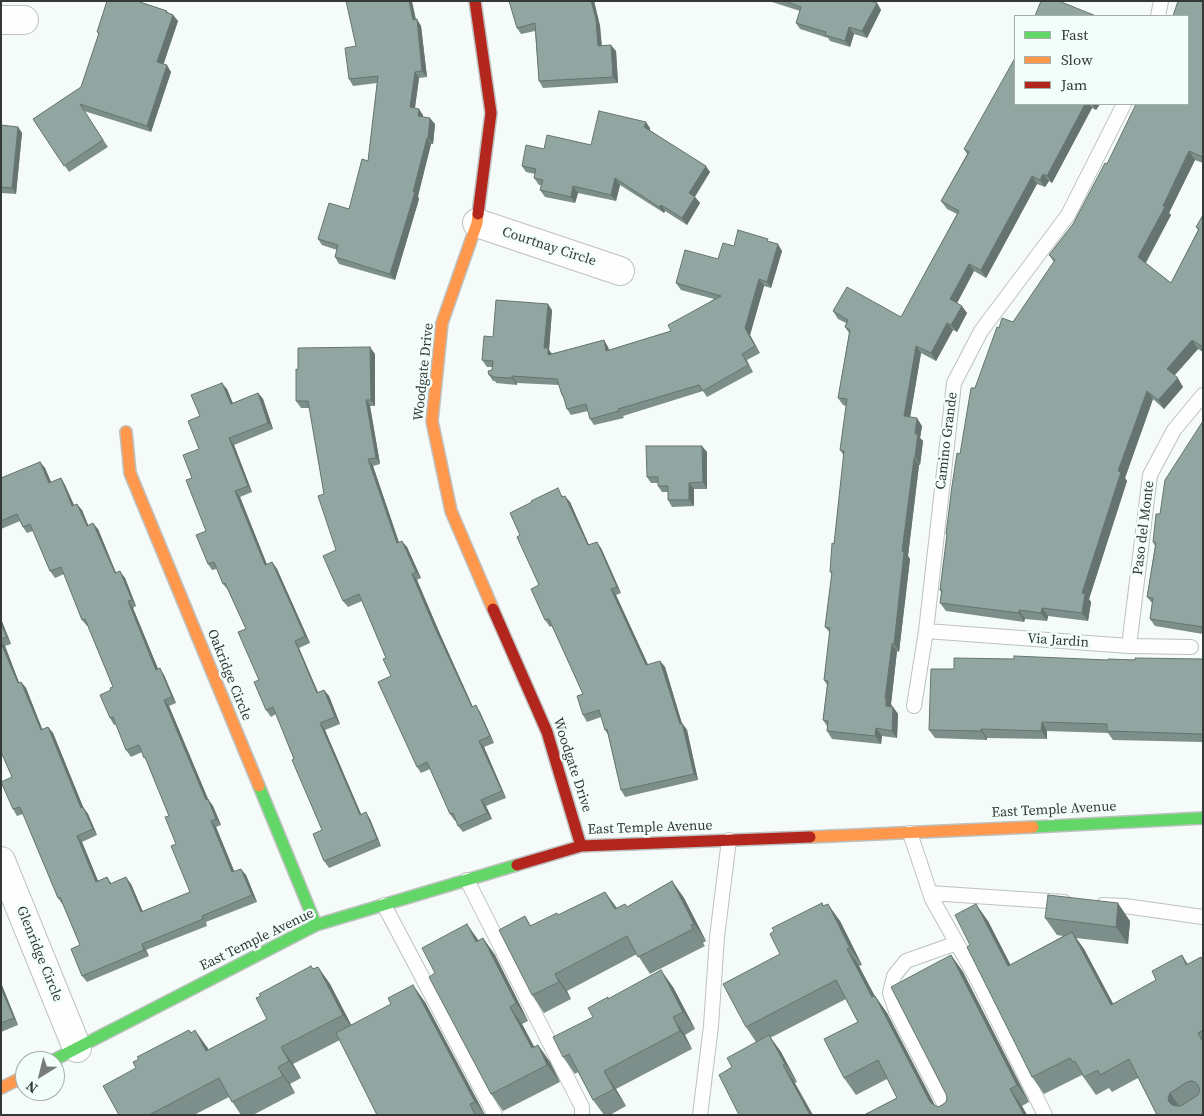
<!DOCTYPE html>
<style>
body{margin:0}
#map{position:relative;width:1204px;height:1116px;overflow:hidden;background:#f5fbf9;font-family:"Source Serif 4",serif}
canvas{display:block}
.frame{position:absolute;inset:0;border:2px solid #343937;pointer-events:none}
.legend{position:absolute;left:1014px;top:15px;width:175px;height:90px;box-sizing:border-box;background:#f2fefa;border:1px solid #a6afac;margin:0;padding:6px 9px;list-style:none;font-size:15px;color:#343937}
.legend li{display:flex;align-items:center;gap:10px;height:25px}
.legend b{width:25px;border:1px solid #a6afac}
.north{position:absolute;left:15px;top:1051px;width:50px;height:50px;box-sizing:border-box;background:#f2fefa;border:1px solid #a6afac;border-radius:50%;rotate:216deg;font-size:14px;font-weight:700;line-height:20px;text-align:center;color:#343937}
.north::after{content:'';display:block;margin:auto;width:18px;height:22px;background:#787d7b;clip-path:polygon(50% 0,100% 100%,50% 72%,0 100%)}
</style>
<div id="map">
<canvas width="1204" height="1116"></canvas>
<div class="frame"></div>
<ul class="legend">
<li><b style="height:6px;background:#63d668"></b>Fast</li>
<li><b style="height:6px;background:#ff974d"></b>Slow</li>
<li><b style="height:6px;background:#b3261e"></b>Jam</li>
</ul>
<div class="north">N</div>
</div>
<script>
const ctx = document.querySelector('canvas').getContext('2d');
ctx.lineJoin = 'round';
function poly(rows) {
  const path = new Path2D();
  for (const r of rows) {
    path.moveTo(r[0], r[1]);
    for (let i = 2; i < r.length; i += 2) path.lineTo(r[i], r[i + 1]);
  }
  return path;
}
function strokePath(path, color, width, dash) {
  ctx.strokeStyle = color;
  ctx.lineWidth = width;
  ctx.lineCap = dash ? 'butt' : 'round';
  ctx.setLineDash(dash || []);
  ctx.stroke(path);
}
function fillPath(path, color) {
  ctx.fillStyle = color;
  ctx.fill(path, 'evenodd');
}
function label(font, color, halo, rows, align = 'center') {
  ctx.font = font + ' "Source Serif 4",serif';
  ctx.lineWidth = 5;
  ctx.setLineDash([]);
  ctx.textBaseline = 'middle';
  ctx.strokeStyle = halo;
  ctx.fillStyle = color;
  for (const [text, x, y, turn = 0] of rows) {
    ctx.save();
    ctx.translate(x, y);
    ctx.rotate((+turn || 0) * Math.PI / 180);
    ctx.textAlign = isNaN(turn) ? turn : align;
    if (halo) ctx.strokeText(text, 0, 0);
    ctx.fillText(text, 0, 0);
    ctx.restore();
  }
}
const lane = poly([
 [1158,16,1161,1],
 [926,631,1129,646,1191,647],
 [1129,646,1150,475,1174,430,1203,395],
 [914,706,926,631,954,383,981,331,1068,215,1124,104],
 [910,833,932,899,976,977,1045,1115],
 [467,880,582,1107,582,1115],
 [930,893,1064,902],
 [384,905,495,1115],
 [1103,905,1125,906,1203,917],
 [700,1115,711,1026,717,937,729,840],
 [950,1115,896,1011,890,993,894,976,906,961,957,943]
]);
const street = poly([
 [1,20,24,20],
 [477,223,620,271],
 [1,861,77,1048]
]);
const fast = poly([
 [259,786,316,925],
 [1033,827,1203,818],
 [52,1061,316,925,517,865]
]);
const slow = poly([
 [478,214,477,223,442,323,432,421,451,511,493,609],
 [126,432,130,473,259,786],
 [810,837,1033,827],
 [1,1088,25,1076]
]);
const jam = poly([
 [475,1,491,113,478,214],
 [493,609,547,732,581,846],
 [517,865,581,846,810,837]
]);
strokePath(lane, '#bdc2c0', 16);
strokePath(street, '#bdc2c0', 30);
strokePath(fast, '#bdc2c0', 14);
strokePath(slow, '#bdc2c0', 14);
strokePath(jam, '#bdc2c0', 14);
strokePath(lane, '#fefefe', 14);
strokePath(street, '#fefefe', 28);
strokePath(fast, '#63d668', 11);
strokePath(slow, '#ff974d', 11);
strokePath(jam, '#b3261e', 11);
fillPath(poly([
 [107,1,142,1,142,3,167,11,168,13,173,15,178,21,163,64,171,72,151,132,84,111,108,147,69,172,33,119,81,87,99,34,97,32],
 [509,1,594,1,600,26,602,46,616,51,618,83,543,88,539,81,535,31,521,34,517,28],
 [769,1,870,1,877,3,881,10,867,38,854,34,850,47,830,41,828,38,800,29,796,23,800,11],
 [1203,1,1203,163,1195,160,1169,213,1171,215,1146,263,1171,283,1198,230,1196,227,1203,215,1203,352,1198,349,1174,376,1183,387,1164,409,1153,399,1125,478,1127,481,1089,599,1091,602,1088,621,1048,616,1047,621,1025,619,1024,622,946,611,940,603,941,592,940,590,947,535,946,534,960,454,975,388,999,328,1013,322,1054,262,1049,255,1073,224,1107,164],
 [416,19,421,26,427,77,419,78,415,108,423,115,423,117,435,124,433,144,431,144,418,196,419,199,395,280,339,264,335,257,337,250,322,245,318,239,349,209,368,161,377,83,353,86,349,79,356,46],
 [1015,104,1100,104,1096,110,1092,108,1052,183,1049,181,1045,187,1037,184,986,278,974,271,957,303,967,313,957,332,953,330,936,361,921,353,910,417,922,426,920,438,923,441,920,465,919,465,908,556,910,559,899,652,897,651,891,704,892,706,893,707,898,714,897,738,882,736,881,744,832,739,827,731,827,726,823,720,827,685,824,680,830,633,825,627,832,574,830,572,834,544,844,456,840,450,846,406,843,405,838,398,849,333,845,327,846,323,838,319,833,311,901,317,957,214,947,209,941,201,967,154,964,149],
 [1,125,18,127,22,133,16,194,1,193],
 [650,128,650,130,710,172,695,197,700,203,687,225,665,211,664,213,620,185,616,201,578,193,575,203,545,197,540,190,541,185,539,185,534,178,535,174,526,172,522,166,544,149,591,145],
 [771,242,782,251,771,288,764,286,750,335,760,353,747,360,753,372,707,397,703,391,623,416,624,418,594,425,590,419,588,411,571,415,567,409,564,399,562,395,559,385,517,383,517,385,496,383,495,381,493,381,489,375,492,370,493,367,487,367,482,360,493,337,552,310,549,350,552,354,604,340,608,347,609,350,671,331,714,299,681,290,676,283,718,259,734,246],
 [375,354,375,406,370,406,380,464,373,466,399,542,407,547,421,578,417,580,440,634,473,707,480,712,494,743,484,747,506,798,486,806,492,819,463,832,458,826,456,820,455,821,450,814,430,769,421,773,417,767,386,658,362,601,348,607,343,601,336,550,324,494,310,408,301,408,296,401,298,370],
 [227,389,233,403,258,393,263,399,273,429,234,445,252,492,240,497,267,565,272,562,277,569,310,643,299,648,318,692,324,690,329,696,340,724,325,730,361,814,370,819,381,846,329,868,324,861,322,830,294,759,276,714,271,717,266,710,246,629,228,590,223,584,217,569,212,570,208,564,206,531,192,478,199,449,200,416],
 [1203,421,1203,634,1155,626,1150,619,1152,603,1147,597,1155,546,1153,542,1160,514],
 [707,452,707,489,694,489,694,506,672,507,668,500,668,492,662,492,658,486,658,483,651,483,647,477],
 [40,462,45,468,51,482,61,478,65,485,74,505,82,510,88,525,98,529,116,573,125,578,136,606,133,608,158,669,164,675,176,703,169,706,208,799,213,806,221,825,216,827,234,871,246,875,257,902,206,922,207,926,146,950,149,956,87,982,82,976,80,945,63,905,58,898,23,814,17,816,13,809,12,777,1,752,1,619,11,644,5,646,19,683,21,682,26,688,42,729,48,727,53,733,83,807,88,814,97,835,82,842,98,881,107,877,112,884,131,884,143,912,190,892,169,816,147,762,142,752,131,757,126,750,116,724,114,725,110,718,111,690,113,687,88,626,87,626,82,620,64,574,55,578,50,571,33,531,27,533,23,527,20,521,1,529,1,478],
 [562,495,563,497,570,502,589,545,601,548,621,593,616,595,648,665,660,661,665,667,682,723,687,730,698,780,625,797,621,790,608,735,605,730,601,717,587,722,583,715,583,694,552,626,550,627,545,620,539,585,520,535],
 [1203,659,1203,742,1113,740,1108,733,1047,731,1047,739,987,738,987,740,935,738,929,730,954,669,1108,660],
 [672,881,684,898,706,941,703,943,705,946,650,974,637,954,567,991,571,999,544,1013,532,995,525,916,531,926,558,915,605,892,617,908,627,907],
 [822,903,824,906,840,921,862,965,859,966,875,996,887,1013,935,1106,938,1107,942,1105,946,1102,947,1098,951,955,963,972,1029,1102,1022,1106,1027,1115,864,1115,897,1098,887,1079,856,1095,844,1078,858,1022,846,999,770,1038,781,1052,797,1082,795,1083,732,1067,756,1042,746,1027,780,954],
 [1045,918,1130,921,1128,944,1076,938,1084,949,1113,1004,1156,980,1182,955,1188,964,1203,959,1203,1115,1157,1115,1138,1078,1112,1092,1109,1088,1096,1095,1082,1075,1044,1094,1032,1077,970,945,988,921,1010,965,1063,936,1057,935],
 [483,938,495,955,528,1021,522,1024,534,1047,538,1045,550,1062,560,1082,503,1111,491,1094,435,973,479,940],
 [318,967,330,984,351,1025,425,1002,485,1115,377,1115,340,1040,293,1064,301,1078,290,1084,295,1093,253,1115,241,1115,229,1097,194,1115,119,1115,136,1068,191,1032,207,1047,209,1050,267,1019,313,969],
 [1,983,18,1025,1,1032],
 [673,987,695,1029,685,1035,692,1049,616,1089,626,1106,610,1115,604,1115,593,1100,578,1072,575,1074,563,1057,593,1017,609,999]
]), '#7d8f8a');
fillPath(poly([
 [409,1,412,1,417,24,417,19,421,26,427,77,422,71],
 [591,1,594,1,600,26,602,52,598,46],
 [877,3,881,10,867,38,862,31],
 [173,15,178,21,162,69,157,62],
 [849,27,854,34,850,47,845,41],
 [611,45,616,51,618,83,613,77],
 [167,65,171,72,151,132,147,126],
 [415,72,419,78,414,114,410,107],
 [1085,104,1089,104,1092,108,1052,183,1047,176],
 [1092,104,1100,104,1096,110],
 [419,109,423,115,423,123,418,116],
 [430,118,435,124,433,144,428,138],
 [646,122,650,128,649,133,644,127],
 [18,127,22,133,16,194,12,188],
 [427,138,431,144,418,196,419,199,395,280,390,274],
 [1189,151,1195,160,1169,213,1171,215,1144,265,1138,257],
 [706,166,710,172,693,199,689,193],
 [1043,174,1049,181,1045,187,1040,180],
 [1032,176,1037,184,986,278,981,270],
 [615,178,620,185,616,201,611,195],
 [573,186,578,193,575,203,571,197],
 [695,197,700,203,687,225,682,218],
 [661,205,665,211,664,213,659,207],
 [778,244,782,251,771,288,767,282],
 [969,264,974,271,955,307,950,299],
 [759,279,764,286,750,335,760,353,745,328],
 [548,304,552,310,549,350,553,355,548,355,544,348],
 [962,306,967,313,957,332,951,325],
 [947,323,953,330,936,361,931,353],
 [604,340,608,347,611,357,606,351],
 [1192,340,1198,349,1173,377,1167,369],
 [916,346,921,353,909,424,904,416],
 [370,347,375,354,375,406,371,400],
 [512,376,517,383,517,385,512,378],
 [1178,378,1183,387,1164,409,1158,400],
 [222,383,227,389,235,410,231,404],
 [1147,391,1153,399,1125,478,1127,481,1089,599,1091,602,1088,621,1082,613,1082,593,1118,471],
 [258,393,263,399,273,429,268,423],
 [366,400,370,406,380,464,376,458],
 [917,418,922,426,920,438,923,441,920,465,915,457,915,434],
 [229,438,234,445,252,492,248,486],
 [702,446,707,452,707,489,703,482],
 [914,458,919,465,908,556,910,559,899,652,894,644,902,551],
 [368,459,373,466,401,549,397,543],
 [40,462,45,468,54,489,49,483],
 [61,478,65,485,77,512,72,506],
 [689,483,694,489,694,506,689,500],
 [235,491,240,497,270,572,265,565],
 [565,496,570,502,592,552,588,545],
 [77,504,82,510,91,532,87,526],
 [93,523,98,529,119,580,115,573],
 [402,541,407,547,421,578,416,572],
 [597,542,601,548,621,593,617,587],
 [272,562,277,569,310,643,305,636],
 [120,571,125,578,136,606,132,600],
 [412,574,417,580,440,634,476,714,472,707,435,628],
 [611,589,616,595,651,671,646,665],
 [128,601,133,608,161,676,156,670],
 [1042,608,1048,616,1047,621,1041,613],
 [1019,610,1025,619,1024,622,1019,613],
 [1,619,11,644,7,637,1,624],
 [295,641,299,648,321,700,317,693],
 [1,642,5,646,22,690,18,683],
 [892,644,897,651,891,704,892,706,891,713,886,706,885,698],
 [660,661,665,667,683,728,682,723,687,730,698,780,694,774,680,724],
 [160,668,164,675,176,703,172,697],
 [21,682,26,688,45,736,41,730],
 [324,690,329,696,340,724,335,717],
 [164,700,169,706,211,806,206,800],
 [476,705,480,712,494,743,490,736],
 [893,707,898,714,897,738,892,731],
 [1042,722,1047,731,1047,739,1041,731],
 [320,723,325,730,364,821,360,815],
 [48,727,53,733,86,814,81,808],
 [876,728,882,736,881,744,875,736],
 [981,729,987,738,987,740,981,731],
 [479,741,484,747,506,798,502,791],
 [208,799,213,806,221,825,216,819],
 [481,800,486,806,492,819,487,813],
 [83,807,88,814,97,835,93,829],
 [366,812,370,819,381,846,377,839],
 [211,821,216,827,237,878,232,872],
 [77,836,82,842,101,888,96,882],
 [241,869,246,875,257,902,252,895],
 [126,877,131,884,146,919,141,912],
 [672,881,684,898,706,941,694,924],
 [605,892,617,909,615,909],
 [1118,903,1130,921,1128,944,1116,927],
 [828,904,840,921,862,965,850,948],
 [976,904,988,921,1020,983,1008,966],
 [467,924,479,941,476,942],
 [691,925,705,946,693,929],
 [1072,932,1084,949,1123,1022,1111,1005],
 [483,938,495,955,528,1021,516,1003],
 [142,944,146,950,149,956,144,950],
 [847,949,859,966,884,1015,872,997],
 [951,955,963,972,1029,1102,1017,1085],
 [318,967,330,984,355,1032,343,1015],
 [661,970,673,987,695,1029,683,1012],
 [555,974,567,991,571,999,559,982],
 [1,983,18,1025,14,1018,1,988],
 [413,985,425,1002,485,1115,475,1102],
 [875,996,887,1013,940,1115,930,1102],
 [510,1007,522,1024,544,1065,532,1048],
 [673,1017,685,1035,692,1049,680,1031],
 [195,1030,207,1047,219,1069,206,1051],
 [769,1035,781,1052,797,1082,785,1064],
 [538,1045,550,1062,560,1082,547,1065],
 [281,1047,293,1064,301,1078,289,1061],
 [783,1065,795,1083,813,1115,810,1115],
 [278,1067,290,1084,295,1093,283,1076],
 [604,1071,616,1089,626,1106,614,1089],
 [1010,1089,1022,1106,1027,1115,1024,1115],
 [1170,1093,1182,1110,1180,1115,1169,1102,1168,1098]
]), '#667471');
const building = poly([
 [107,1,137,1,167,11,166,12,173,15,157,62,167,65,147,126,80,104,103,140,64,166,33,119,81,87,99,33,97,32,107,1],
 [346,1,409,1,413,20,417,19,422,71,415,72,410,107,419,109,418,116,430,118,428,138,427,138,413,192,415,192,390,274,335,257,338,245,318,239,329,203,349,209,362,159,368,161,378,76,349,79,345,48,356,46,346,1],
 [509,1,591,1,596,19,598,46,611,45,613,77,539,81,535,23,517,28,509,1],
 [785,1,870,1,877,3,862,31,849,27,845,41,825,35,826,32,796,23,801,7,785,1],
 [1041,1,1059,1,1096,16,1035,16,1041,1],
 [1178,1,1203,1,1203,157,1189,151,1163,206,1165,207,1138,257,1171,283,1199,229,1196,227,1203,215,1203,347,1192,340,1167,369,1178,378,1158,400,1147,391,1118,471,1121,472,1082,593,1085,594,1082,613,1042,608,1041,613,1019,610,1019,613,940,603,942,590,940,590,947,534,946,534,952,486,957,453,960,454,971,388,975,388,997,327,999,328,1002,318,1013,322,1055,260,1049,255,1073,224,1105,163,1107,164,1136,104,1188,104,1188,16,1173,16,1178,1],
 [1015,58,1015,104,1085,104,1047,176,1043,174,1040,180,1032,176,981,270,969,264,950,299,962,306,951,325,947,323,931,353,916,346,904,416,917,418,915,434,918,434,915,457,914,458,902,551,904,552,894,644,892,644,885,698,886,698,886,706,893,707,892,731,876,728,875,736,827,731,828,721,823,720,828,681,824,680,830,628,825,627,832,572,830,572,832,543,834,544,844,451,840,450,847,399,838,398,850,330,845,327,848,320,833,311,847,287,901,317,959,211,941,201,969,152,964,149,1015,58],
 [599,111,646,122,644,127,706,166,689,193,695,197,682,218,661,205,659,207,615,178,611,195,573,186,571,197,540,190,543,180,534,178,536,169,522,166,526,145,544,149,547,135,591,145,599,111],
 [1,125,18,127,12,188,1,187,1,125],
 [738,230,768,239,767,241,778,244,767,282,759,279,745,328,755,346,742,354,748,365,703,391,699,385,618,409,619,411,590,419,586,404,567,409,563,395,562,395,557,379,512,376,512,378,492,377,492,375,489,375,488,371,492,370,493,361,482,360,484,336,493,337,496,300,548,304,544,348,548,348,548,355,604,340,606,351,671,331,668,325,721,296,676,283,685,250,718,259,723,243,734,246,738,230],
 [370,347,371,400,366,400,376,458,368,459,397,543,402,541,416,572,412,574,435,628,472,707,476,705,490,736,479,741,502,791,481,800,487,813,458,826,453,813,450,814,427,762,417,767,378,682,391,676,383,659,386,658,359,594,343,601,323,556,336,550,318,496,324,494,308,401,296,401,296,369,298,370,298,348,370,347],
 [222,383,231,404,258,393,268,423,229,438,248,486,235,491,265,565,272,562,305,636,295,641,317,693,324,690,335,717,320,723,360,815,366,812,377,839,324,861,313,834,322,830,292,760,294,759,273,707,266,710,254,682,259,680,238,632,246,629,225,583,223,584,214,562,208,564,196,535,206,531,186,480,192,478,183,455,199,449,188,421,200,416,191,395,222,383],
 [1203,421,1203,627,1150,619,1153,598,1147,597,1156,543,1153,542,1156,514,1160,514,1165,480,1203,421],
 [646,446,702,446,703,482,689,483,689,500,668,500,668,486,658,486,658,477,647,477,646,446],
 [40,462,49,483,61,478,72,506,77,504,87,526,93,523,115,573,120,571,132,600,128,601,156,670,160,668,172,697,164,700,206,800,208,799,216,819,211,821,232,872,241,869,252,895,202,916,203,919,142,944,144,950,82,976,71,949,80,945,60,897,58,898,20,807,13,809,1,782,12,777,1,752,1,643,18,683,21,682,41,730,48,727,81,808,83,807,93,829,77,836,96,882,107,877,110,884,126,877,141,912,190,892,171,846,176,844,165,817,169,816,145,757,144,758,139,745,126,750,113,717,110,718,100,695,111,690,110,688,113,687,85,619,82,620,61,567,50,571,30,524,23,527,17,514,1,521,1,478,40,462],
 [558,488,562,497,565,496,588,545,597,542,617,587,611,589,646,665,660,661,680,724,682,723,694,774,621,790,607,729,605,730,599,710,583,715,577,696,583,694,549,619,545,620,531,589,539,585,517,537,520,535,510,513,532,502,531,501,558,488],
 [1,624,7,637,1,639,1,624],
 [1014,656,1108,660,1108,659,1135,660,1135,658,1203,659,1203,734,1107,731,1107,724,1042,722,1041,731,981,729,981,731,929,730,931,669,954,669,954,658,1014,659,1014,656],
 [672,881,694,924,691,925,693,929,638,957,627,936,555,974,559,982,532,995,499,930,525,916,530,926,557,913,558,915,605,892,615,909,625,904,627,907,672,881],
 [1048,895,1118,903,1116,927,1045,918,1048,895],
 [822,903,823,906,828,904,850,948,847,949,872,997,875,996,930,1102,934,1105,938,1107,942,1105,946,1102,947,1098,946,1094,891,987,951,955,1017,1085,1010,1089,1024,1115,864,1115,897,1098,878,1060,844,1078,824,1039,858,1022,836,980,746,1027,723,984,780,954,770,934,774,931,772,928,822,903],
 [976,904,1008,966,1072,932,1111,1005,1156,980,1152,971,1182,955,1186,965,1201,957,1203,960,1203,1030,1198,1033,1203,1042,1203,1115,1157,1115,1129,1059,1100,1075,1098,1070,1084,1077,1075,1061,1073,1062,1070,1058,1032,1077,967,947,970,945,955,915,976,904],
 [1191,1081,1195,1082,1198,1085,1200,1090,1198,1095,1181,1106,1176,1106,1172,1105,1169,1102,1168,1098,1170,1093,1187,1082,1191,1081],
 [467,924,476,942,483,938,516,1003,510,1007,532,1048,538,1045,547,1065,491,1094,429,977,435,973,422,948,467,924],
 [311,966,313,969,318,967,343,1015,281,1047,289,1061,278,1067,283,1076,232,1102,219,1078,149,1115,119,1115,103,1086,136,1068,133,1062,139,1059,137,1057,189,1030,191,1033,195,1030,206,1051,267,1019,256,998,261,996,259,994,311,966],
 [661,970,683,1012,673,1017,680,1031,604,1071,614,1089,593,1100,569,1054,563,1057,553,1037,593,1017,588,1008,608,997,608,999,661,970],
 [413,985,475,1102,470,1104,475,1115,377,1115,336,1033,391,1004,388,998,413,985],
 [1,988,14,1018,1,1023,1,988],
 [769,1035,785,1064,783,1065,810,1115,739,1115,719,1075,732,1067,727,1058,769,1035]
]);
fillPath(building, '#91a6a1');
strokePath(building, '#667471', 1);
label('14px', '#343937', '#f2fefa', [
 ["Courtnay Circle",549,247,18],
 ["Woodgate Drive",424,372,-84],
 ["Camino Grande",947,441,-83],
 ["Paso del Monte",1144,528,-83],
 ["Via Jardin",1058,641,4],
 ["Oakridge Circle",229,675,68],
 ["Woodgate Drive",572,765,72],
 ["East Temple Avenue",1054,810,-3],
 ["East Temple Avenue",650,828,-2],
 ["East Temple Avenue",257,940,-26],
 ["Glenridge Circle",39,954,68]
]);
</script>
